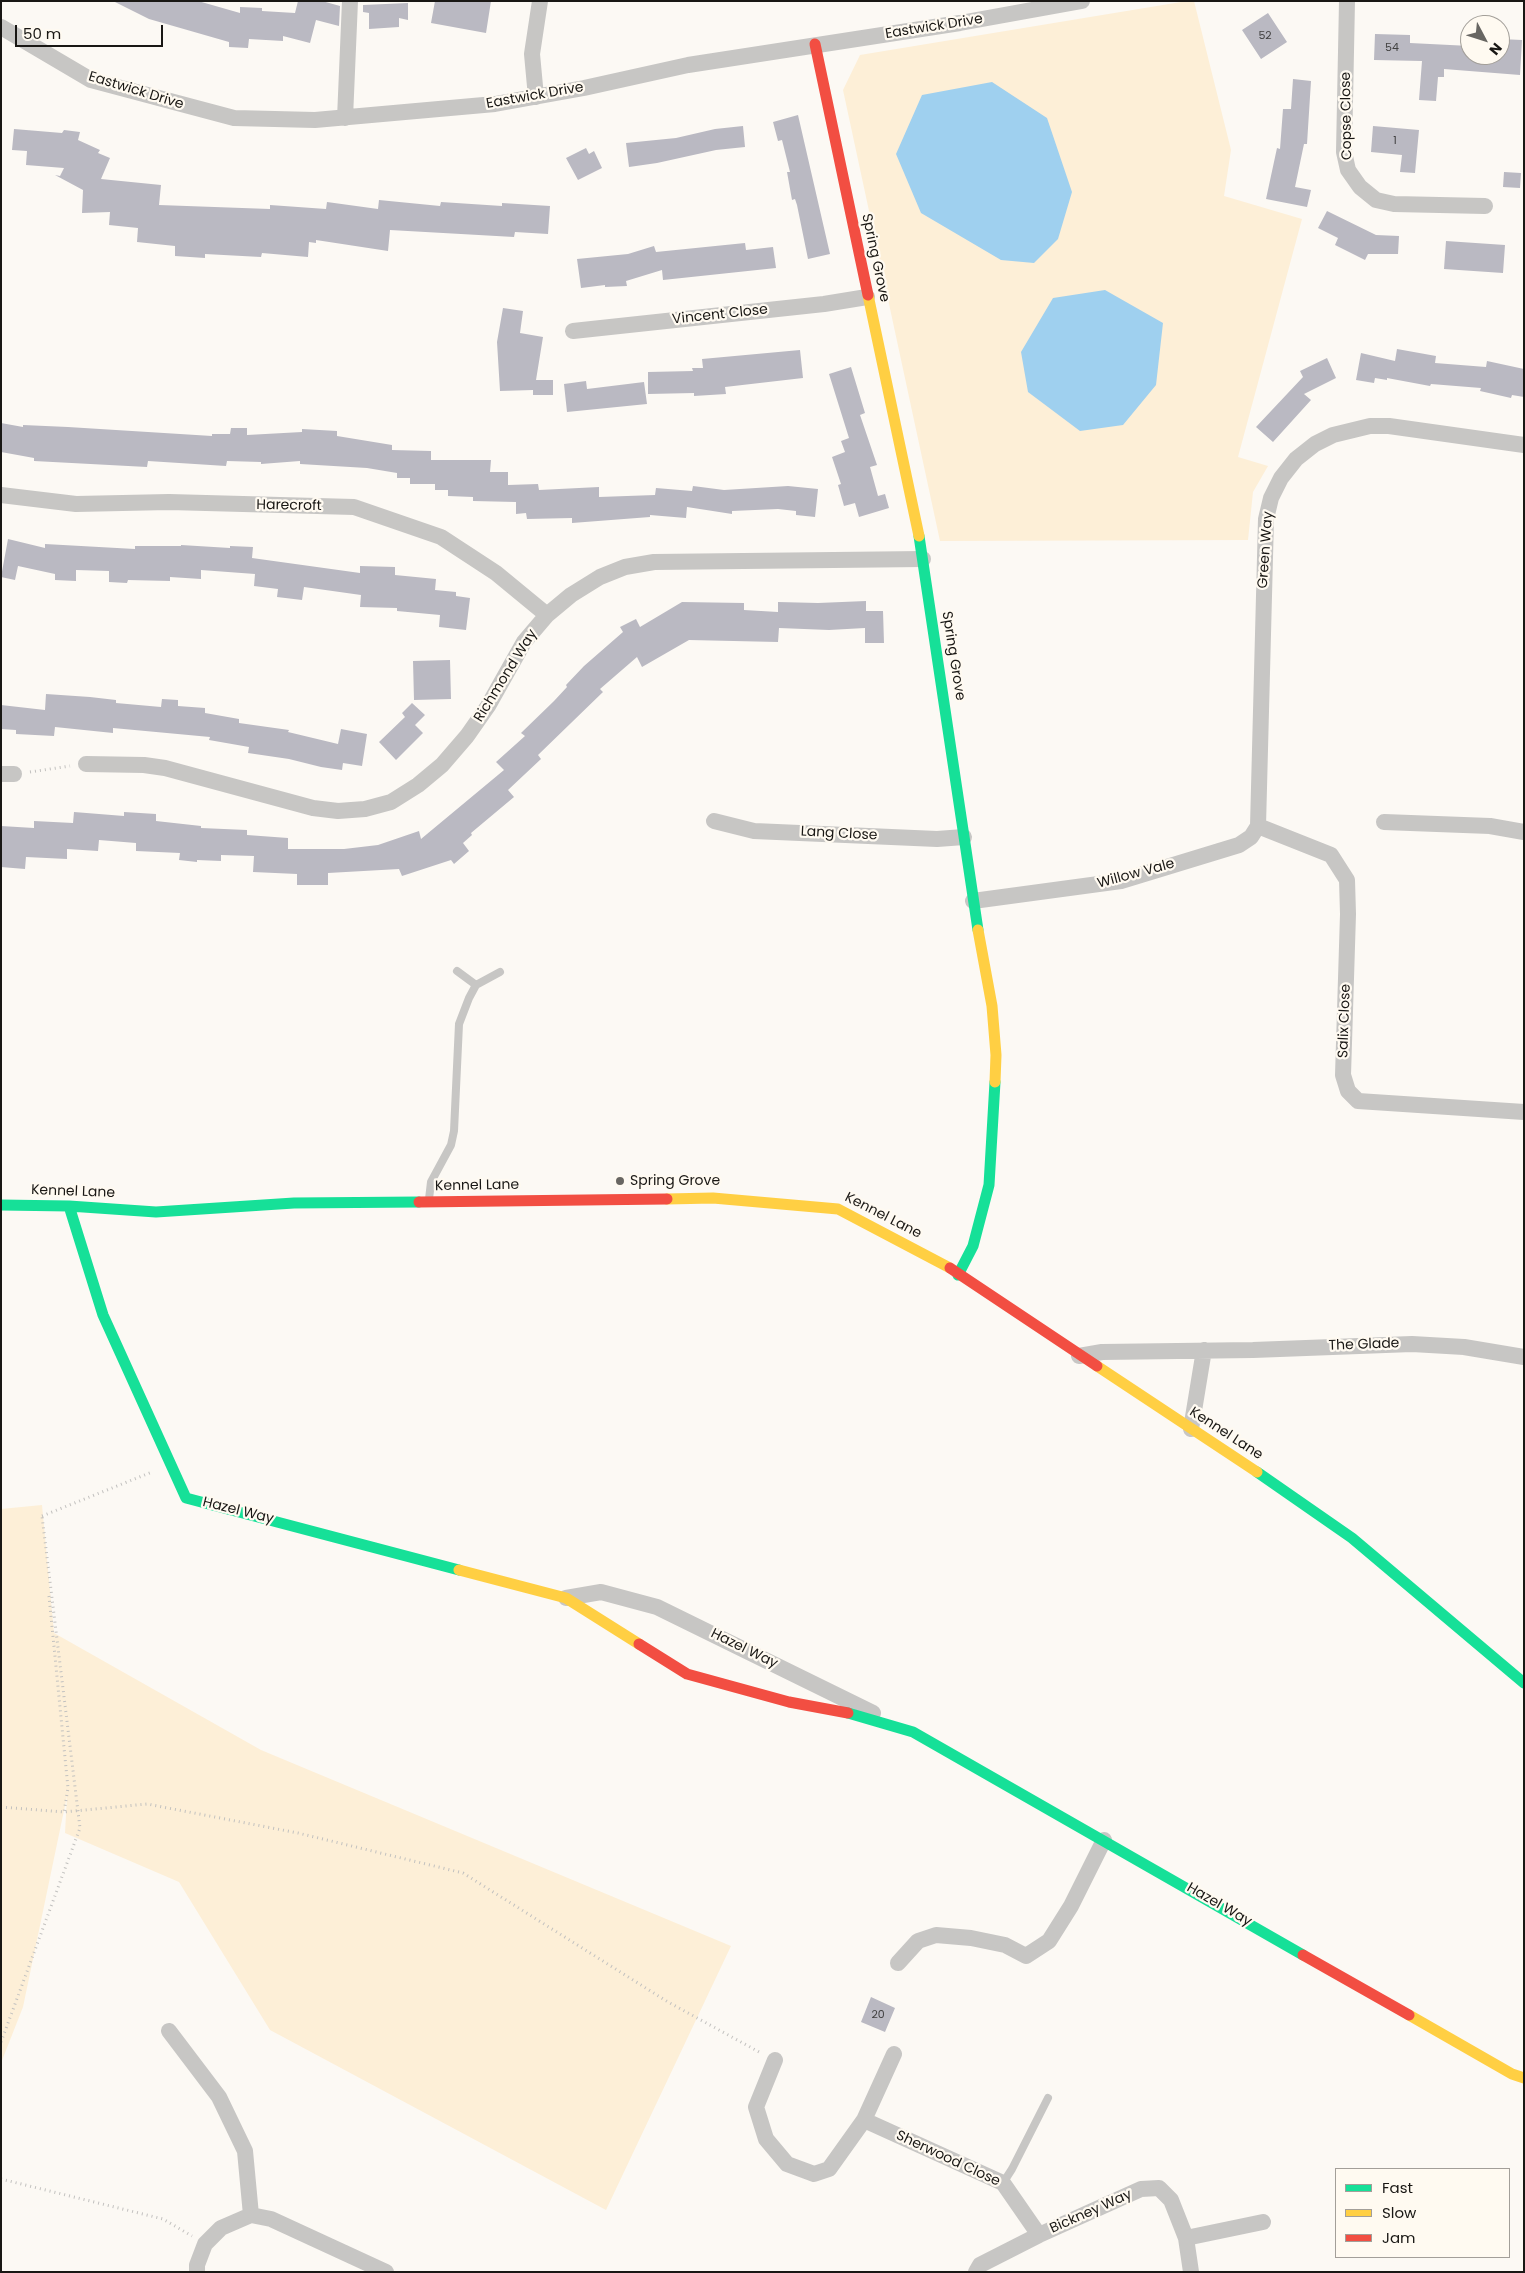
<!DOCTYPE html>
<style>
body{margin:0}
#map{position:relative;width:1525px;height:2273px;overflow:hidden;background:#fcf9f4;font-family:Poppins,sans-serif}
canvas{display:block}
.frame{position:absolute;inset:0;border:2px solid #191714;pointer-events:none}
.legend{position:absolute;left:1335px;top:2168px;width:175px;height:90px;box-sizing:border-box;background:#fffaf1;border:1px solid #a39f99;margin:0;padding:6px 9px;list-style:none;font-size:15px;color:#191714}
.legend li{display:flex;align-items:center;gap:10px;height:25px}
.legend b{width:25px;border:1px solid #a39f99}
.north{position:absolute;left:1460px;top:15px;width:50px;height:50px;box-sizing:border-box;background:#fffaf1;border:1px solid #a39f99;border-radius:50%;rotate:130deg;font-size:14px;font-weight:700;line-height:20px;text-align:center;color:#191714}
.north::after{content:'';display:block;margin:auto;width:18px;height:22px;background:#686662;clip-path:polygon(50% 0,100% 100%,50% 72%,0 100%)}
.scale{position:absolute;left:15px;top:25px;width:148px;height:22px;box-sizing:border-box;border:2px solid #191714;border-top:0;padding-left:6px;font-size:15px;line-height:18px;white-space:nowrap;color:#191714;-webkit-text-stroke:4px #fffaf1;paint-order:stroke}
</style>
<div id="map">
<canvas width="1525" height="2273"></canvas>
<div class="frame"></div>
<ul class="legend">
<li><b style="height:6px;background:#16e098"></b>Fast</li>
<li><b style="height:6px;background:#ffcf43"></b>Slow</li>
<li><b style="height:6px;background:#f24e42"></b>Jam</li>
</ul>
<div class="north">N</div>
<div class="scale">50 m</div>
</div>
<script>
const ctx = document.querySelector('canvas').getContext('2d');
ctx.lineJoin = 'round';
function fillPath(path, color) {
  ctx.fillStyle = color;
  ctx.fill(path, 'evenodd');
}
function poly(rows) {
  const path = new Path2D();
  for (const r of rows) {
    path.moveTo(r[0], r[1]);
    for (let i = 2; i < r.length; i += 2) path.lineTo(r[i], r[i + 1]);
  }
  return path;
}
function strokePath(path, color, width, dash) {
  ctx.strokeStyle = color;
  ctx.lineWidth = width;
  ctx.lineCap = dash ? 'butt' : 'round';
  ctx.setLineDash(dash || []);
  ctx.stroke(path);
}
function label(font, color, halo, rows, align = 'center') {
  ctx.font = font + ' Poppins,sans-serif';
  ctx.lineWidth = 4.5;
  ctx.setLineDash([]);
  ctx.textBaseline = 'middle';
  ctx.strokeStyle = halo;
  ctx.fillStyle = color;
  for (const [text, x, y, turn = 0] of rows) {
    ctx.save();
    ctx.translate(x, y);
    ctx.rotate((+turn || 0) * Math.PI / 180);
    ctx.textAlign = isNaN(turn) ? turn : align;
    if (halo) ctx.strokeText(text, 0, 0);
    ctx.fillText(text, 0, 0);
    ctx.restore();
  }
}
fillPath(poly([
 [1187,1,1194,1,1231,150,1224,196,1302,219,1238,457,1268,466,1253,492,1248,540,940,541,843,90,860,55],
 [42,1505,54,1633,261,1750,731,1946,606,2210,270,2030,179,1882,65,1833,67,1796,23,2007,1,2063,1,1509]
]), '#fdefd7');
fillPath(poly([
 [992,82,1047,118,1072,192,1058,239,1034,263,1001,260,921,213,896,154,922,95],
 [1105,290,1163,323,1156,385,1123,425,1080,431,1028,392,1021,352,1053,298]
]), '#9fd0ef');
fillPath(poly([
 [113,1,198,1,240,13,240,7,262,8,262,11,295,13,298,1,322,1,340,6,339,26,316,20,310,43,283,36,283,41,249,39,248,48,229,47,229,42,149,19],
 [435,1,491,1,486,33,431,23],
 [408,3,408,20,399,18,399,27,369,29,369,13,363,12,363,5],
 [1268,13,1287,42,1261,59,1242,30],
 [1375,34,1410,35,1410,43,1470,46,1470,55,1500,55,1500,39,1522,40,1520,75,1444,69,1444,77,1438,77,1436,101,1419,100,1422,61,1374,60],
 [1293,79,1311,81,1307,144,1304,144,1295,187,1311,190,1307,207,1266,199,1277,148,1280,149,1283,109,1291,109],
 [798,115,830,254,808,259,797,205,795,199,792,200,787,172,790,172,782,140,778,141,773,122],
 [743,126,745,147,716,150,657,163,629,167,626,143,676,138,715,129],
 [1373,126,1419,130,1415,173,1400,172,1402,155,1371,152],
 [14,129,62,133,64,130,80,132,78,140,100,150,98,153,110,158,101,179,161,185,159,205,270,209,270,205,326,209,327,202,378,209,379,200,440,206,441,202,502,206,502,203,550,206,548,234,515,232,514,237,390,230,388,251,316,240,316,243,309,242,308,257,262,253,261,257,205,254,205,258,175,256,175,246,137,242,138,228,109,225,110,212,82,213,83,190,55,175,60,176,64,168,26,165,27,151,12,150],
 [586,148,589,154,594,151,602,168,578,180,566,158],
 [1504,172,1521,173,1520,188,1503,187],
 [1327,211,1376,235,1399,236,1398,254,1368,254,1365,260,1335,245,1338,238,1318,228],
 [1446,241,1505,245,1503,273,1444,269],
 [745,243,746,250,773,247,776,268,663,280,662,270,626,281,627,286,605,287,605,285,581,288,577,259,628,254,654,246,656,252],
 [503,308,523,311,520,333,543,337,536,380,553,380,553,395,533,395,533,390,500,391,497,342],
 [1397,349,1436,356,1435,363,1486,367,1487,361,1524,369,1524,397,1512,395,1511,398,1480,391,1481,388,1431,384,1430,386,1387,378,1387,380,1375,378,1374,383,1356,380,1361,353,1395,361],
 [800,350,803,378,725,387,726,394,694,396,694,393,648,394,648,372,693,371,692,368,703,368,702,359],
 [1327,358,1336,378,1304,394,1311,400,1273,442,1256,427,1303,377,1300,371],
 [851,367,865,413,860,415,877,465,870,467,878,496,885,494,889,508,859,517,855,503,844,506,838,485,841,484,832,457,845,452,841,441,849,438,829,374],
 [586,381,587,389,644,382,647,404,567,412,564,384],
 [1,423,23,427,23,425,68,427,212,436,212,434,230,434,231,428,247,428,247,435,302,432,302,429,337,431,337,436,392,445,392,450,431,451,431,460,491,460,490,472,508,472,508,485,538,484,539,490,599,487,599,497,655,495,656,488,692,491,693,486,724,490,788,486,818,489,815,517,796,515,796,511,778,509,732,511,732,514,687,507,686,518,650,515,650,517,572,523,572,518,527,519,526,513,516,514,516,502,473,501,473,497,448,496,448,490,435,490,435,484,410,484,410,478,397,478,397,473,367,468,300,464,300,461,261,464,261,462,227,461,226,466,148,461,147,467,34,461,34,458,1,452],
 [8,539,45,548,45,544,135,549,135,546,181,546,181,545,230,548,230,546,253,547,252,558,360,573,360,566,395,567,395,575,436,579,435,590,456,592,456,596,470,598,466,630,439,627,440,615,397,611,397,608,360,607,361,595,304,587,302,600,277,597,278,589,254,586,255,574,201,570,201,579,170,577,170,581,128,580,127,583,109,582,109,571,76,570,76,581,55,580,55,574,18,566,15,580,1,577],
 [866,601,866,611,883,611,884,643,865,643,865,628,829,630,779,628,778,642,689,640,642,667,637,657,600,689,603,692,538,755,541,759,508,790,514,797,471,833,472,835,463,843,469,851,454,864,451,860,402,876,399,869,328,873,328,885,297,885,297,874,253,872,254,856,221,855,221,861,197,860,197,862,179,860,180,853,136,851,136,843,99,840,98,851,67,849,67,859,26,857,25,869,1,867,1,826,34,828,34,821,73,823,74,812,124,816,124,812,156,814,156,821,201,826,201,828,247,830,247,835,288,838,288,849,344,849,378,845,419,831,421,839,504,770,496,762,525,736,521,733,554,701,567,687,566,685,584,666,623,632,620,627,636,619,640,627,682,602,744,603,744,610,778,612,778,602,818,603],
 [450,660,451,699,414,700,413,661],
 [46,694,90,697,116,700,116,703,161,707,162,699,178,700,178,706,205,708,205,713,239,719,239,723,289,730,288,732,338,744,341,729,367,734,362,766,343,763,342,770,321,767,289,759,248,753,249,747,209,740,210,737,113,728,113,733,55,727,54,736,16,734,16,730,1,729,1,705,45,710],
 [412,703,425,715,415,725,423,733,396,760,379,742,405,717,402,713],
 [871,1997,895,2008,885,2032,861,2022]
]), '#bab9c2');
strokePath(poly([
 [30,772,70,766],
 [42,1516,152,1472],
 [49,1596,68,1788,64,1812],
 [1,1807,64,1812,147,1804,298,1833,463,1873,668,2002,761,2053],
 [1,2042,80,1828,42,1516],
 [1,2179,163,2219,192,2236]
]), '#c2c1bf', 3, [1, 4]);
strokePath(poly([
 [457,971,476,985],
 [429,1199,431,1182,451,1145,454,1131,459,1024,469,998,476,985,500,972],
 [1003,2183,1012,2169,1048,2098]
]), '#c7c6c4', 8);
strokePath(poly([
 [1347,1,1344,152,1348,170,1360,187,1376,200,1394,204,1485,206],
 [1,27,91,80,234,118,315,120,495,104,584,88,688,65,960,23,1082,1],
 [536,97,532,54,540,1],
 [345,118,350,1],
 [573,331,824,304,867,297],
 [1,495,76,504,169,502,354,507,441,537,496,573,547,615],
 [86,764,144,765,165,768,313,808,338,811,365,809,391,802,418,785,442,765,467,736,488,706,524,642,547,615,571,595,600,577,625,567,654,562,923,559],
 [1,774,14,774],
 [714,821,754,831,937,839,964,837],
 [1384,822,1490,826,1524,832],
 [1258,826,1331,855,1347,880,1348,914,1343,1075,1348,1091,1358,1101,1524,1112],
 [973,901,1121,881,1239,845,1251,837,1258,826,1266,519,1271,498,1281,478,1296,459,1315,444,1333,435,1370,426,1389,426,1524,445],
 [1079,1356,1102,1352,1253,1350,1412,1344,1464,1347,1524,1357],
 [1191,1429,1204,1350],
 [566,1598,601,1592,657,1607,873,1713],
 [898,1963,918,1941,936,1935,971,1938,1005,1945,1026,1956,1049,1941,1071,1906,1104,1840],
 [169,2031,219,2097,245,2151,251,2215],
 [775,2060,756,2107,766,2139,787,2164,814,2174,829,2169,864,2120,1003,2183,1039,2235],
 [864,2120,894,2054],
 [1186,2238,1263,2222],
 [197,2272,197,2265,205,2244,221,2228,251,2215,271,2219,386,2272],
 [976,2272,980,2265,1039,2235,1141,2189,1159,2188,1171,2200,1186,2238,1191,2272]
]), '#c7c6c4', 16);
strokePath(poly([
 [919,536,978,930],
 [1,1205,69,1206,156,1212,294,1203,419,1202],
 [69,1206,103,1315,186,1498,459,1570],
 [958,1275,973,1246,989,1185,995,1082],
 [1257,1472,1352,1538,1524,1683],
 [848,1713,913,1732,1303,1955]
]), '#16e098', 11);
strokePath(poly([
 [868,295,919,536],
 [978,930,992,1006,996,1055,995,1082],
 [667,1199,713,1198,838,1209,950,1268],
 [1097,1366,1257,1472],
 [459,1570,566,1598,639,1644],
 [1409,2015,1512,2074,1524,2078]
]), '#ffcf43', 11);
strokePath(poly([
 [815,44,868,295],
 [419,1202,667,1199],
 [950,1268,1097,1366],
 [639,1644,687,1674,789,1702,848,1713],
 [1303,1955,1409,2015]
]), '#f24e42', 11);
for (const [x, y, r, color] of [
 [620,1181,5,"#686662"]
]) {
  const dot = new Path2D();
  dot.arc(x, y, r, 0, 2 * Math.PI);
  ctx.fillStyle = color;
  ctx.fill(dot);
  strokePath(dot, '#fffaf1', 2);
}
label('11px', '#414040', null, [
 ["52",1265,36],
 ["54",1392,48],
 ["1",1395,141],
 ["20",878,2015]
]);
label('14px', '#191714', '#fffaf1', [
 ["Eastwick Drive",934,27,-9],
 ["Eastwick Drive",136,91,17],
 ["Eastwick Drive",535,96,-10],
 ["Copse Close",1347,116,-91],
 ["Spring Grove",875,258,78],
 ["Vincent Close",720,315,-6],
 ["Harecroft",289,506,1],
 ["Green Way",1266,550,-86],
 ["Spring Grove",953,656,81],
 ["Richmond Way",506,676,-58],
 ["Lang Close",839,834,3],
 ["Willow Vale",1136,874,-15],
 ["Salix Close",1345,1021,-88],
 ["Kennel Lane",477,1186,-1],
 ["Kennel Lane",73,1192,2],
 ["Kennel Lane",883,1216,27],
 ["The Glade",1364,1345,-2],
 ["Kennel Lane",1226,1434,33],
 ["Hazel Way",238,1511,14],
 ["Hazel Way",744,1649,26],
 ["Hazel Way",1219,1905,30],
 ["Sherwood Close",948,2159,25],
 ["Bickney Way",1091,2212,-24]
]);
label('14px', '#191714', '#fffaf1', [
 ["Spring Grove",630,1181]
], 'left');
</script>
